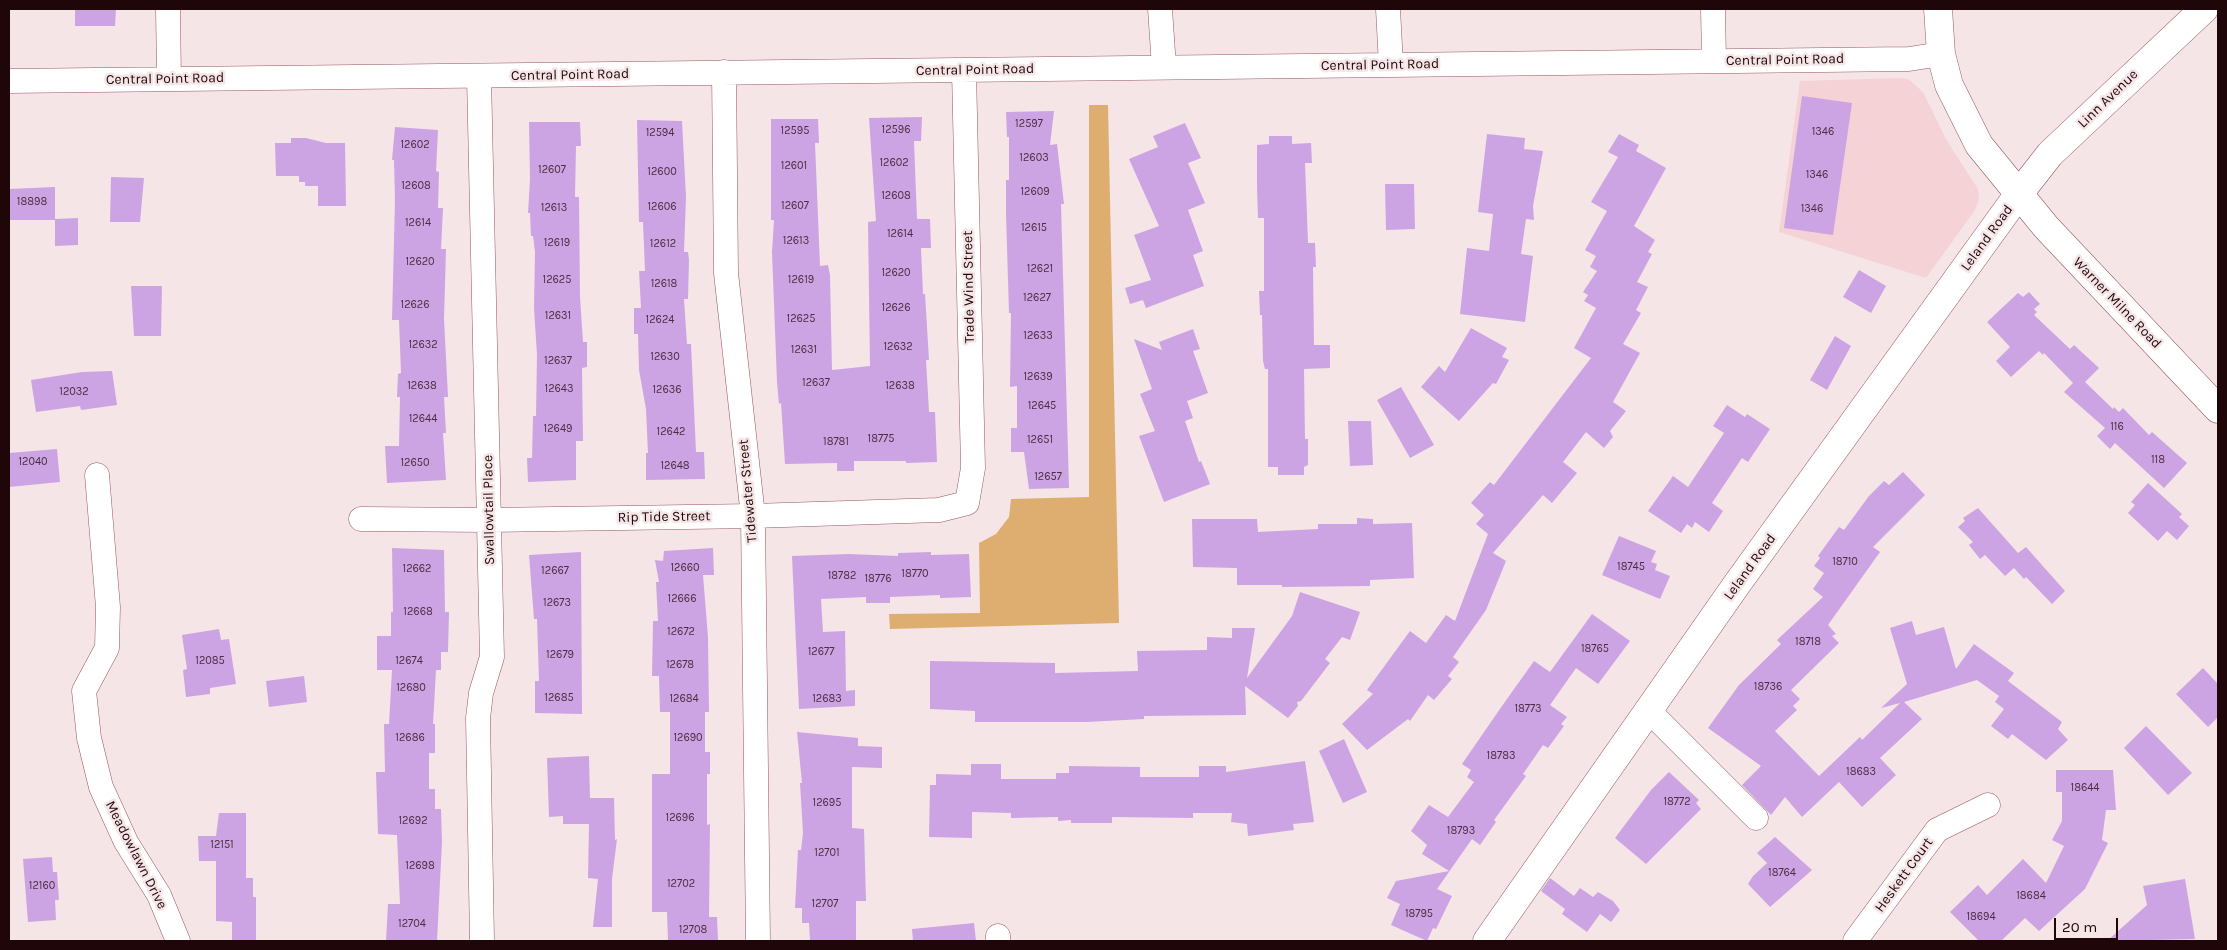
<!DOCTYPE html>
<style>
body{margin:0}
#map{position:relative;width:2227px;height:950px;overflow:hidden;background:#f5e5e6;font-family:Karla,sans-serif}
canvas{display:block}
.frame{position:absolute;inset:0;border:10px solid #1e0609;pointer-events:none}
.scale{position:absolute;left:2054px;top:918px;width:64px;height:22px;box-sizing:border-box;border:2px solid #1e0609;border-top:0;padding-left:6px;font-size:15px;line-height:18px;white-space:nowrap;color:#1e0609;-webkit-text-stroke:4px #f5e5e6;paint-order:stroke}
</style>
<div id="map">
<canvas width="2227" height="950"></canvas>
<div class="frame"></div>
<div class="scale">20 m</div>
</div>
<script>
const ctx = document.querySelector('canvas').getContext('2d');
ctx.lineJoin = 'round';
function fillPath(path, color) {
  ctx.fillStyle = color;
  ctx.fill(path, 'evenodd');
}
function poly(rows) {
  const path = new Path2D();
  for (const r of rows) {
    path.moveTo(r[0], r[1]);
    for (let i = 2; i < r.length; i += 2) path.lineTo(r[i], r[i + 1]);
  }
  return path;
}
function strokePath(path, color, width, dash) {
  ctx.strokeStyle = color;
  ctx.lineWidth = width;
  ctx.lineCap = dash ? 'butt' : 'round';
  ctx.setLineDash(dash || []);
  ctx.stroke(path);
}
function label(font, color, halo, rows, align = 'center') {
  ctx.font = font + ' Karla,sans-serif';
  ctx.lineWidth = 5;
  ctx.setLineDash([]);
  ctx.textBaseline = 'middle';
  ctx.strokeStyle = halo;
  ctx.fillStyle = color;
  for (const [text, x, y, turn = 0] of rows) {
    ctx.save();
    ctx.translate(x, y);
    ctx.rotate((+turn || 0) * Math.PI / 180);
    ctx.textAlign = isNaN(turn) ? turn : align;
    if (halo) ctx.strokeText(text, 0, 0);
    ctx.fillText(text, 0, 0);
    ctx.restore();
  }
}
fillPath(poly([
 [1899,78,1908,79,1923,92,1947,141,1978,189,1979,198,1975,210,1926,278,1779,232,1800,81]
]), '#f5d2d5');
fillPath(poly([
 [1089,105,1108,105,1119,623,890,629,889,614,980,613,979,543,996,534,1009,517,1011,499,1089,497]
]), '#deae70');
fillPath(poly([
 [75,9,116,9,115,26,75,26],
 [1802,96,1852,103,1833,235,1784,228],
 [1054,111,1050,145,1057,144,1064,204,1061,204,1069,488,1029,489,1024,452,1011,452,1011,428,1017,428,1017,386,1010,387,1011,313,1009,313,1006,214,1006,180,1009,180,1009,137,1007,137,1006,112],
 [922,117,921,141,914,141,917,219,930,219,931,248,921,248,923,294,925,294,929,360,926,360,929,412,935,412,937,462,906,463,906,461,854,461,854,471,837,471,837,463,785,464,781,403,779,404,777,382,772,252,774,220,771,220,771,119,818,119,819,143,815,143,820,266,828,265,830,275,832,370,870,366,868,222,876,221,869,118],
 [637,120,682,121,686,197,684,252,688,252,689,260,688,299,684,299,687,344,691,344,696,452,704,452,705,479,646,480,646,453,648,453,646,409,639,370,638,334,634,334,634,308,641,308,639,271,645,271,643,222,639,222],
 [529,122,580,122,581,146,576,146,575,197,579,197,580,297,583,342,587,342,587,367,582,368,583,441,576,441,576,480,528,482,527,458,532,458,533,416,536,416,537,355,534,308,535,252,533,236,531,236,530,213,528,213,530,179],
 [1185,123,1201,158,1188,163,1205,203,1188,210,1203,251,1193,255,1204,286,1146,308,1143,300,1130,304,1125,288,1151,280,1134,235,1159,226,1129,159,1158,147,1153,136],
 [395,127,438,130,436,171,439,172,438,208,443,208,441,249,446,249,444,319,448,397,444,397,446,433,443,433,446,480,387,483,385,446,399,446,400,397,397,397,398,374,401,373,399,320,392,320,395,200,394,160,392,160],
 [1487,134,1525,138,1524,149,1543,151,1533,206,1534,220,1526,219,1521,254,1533,256,1525,322,1460,314,1467,248,1489,251,1493,214,1478,212],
 [1619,134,1639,145,1636,151,1666,168,1634,226,1655,240,1648,252,1652,254,1637,282,1648,287,1636,310,1641,313,1623,344,1640,353,1613,402,1626,411,1610,431,1613,437,1604,448,1586,432,1563,462,1577,473,1552,503,1543,495,1493,553,1506,561,1486,610,1453,657,1459,662,1448,676,1452,679,1434,700,1428,695,1410,721,1408,719,1367,750,1342,724,1373,694,1367,690,1410,631,1426,643,1446,615,1455,621,1488,534,1476,524,1484,515,1471,503,1490,482,1494,485,1591,358,1574,348,1596,308,1584,301,1588,295,1583,292,1597,271,1590,267,1596,256,1585,250,1607,211,1591,202,1618,157,1608,152],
 [1269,136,1292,136,1292,144,1311,143,1312,163,1305,163,1308,243,1315,243,1316,267,1313,267,1314,345,1330,345,1330,368,1304,369,1305,439,1308,439,1308,465,1304,467,1304,475,1278,475,1278,467,1268,467,1268,369,1265,369,1263,361,1262,315,1260,315,1259,291,1264,291,1264,218,1258,218,1257,188,1257,145,1269,144],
 [291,138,306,138,326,143,345,143,346,206,318,206,318,186,305,186,305,182,299,182,299,176,276,176,275,143,291,143],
 [111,177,144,178,140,222,110,222],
 [1385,184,1414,184,1415,229,1386,230],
 [55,187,55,219,78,218,78,245,55,246,55,220,9,220,9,189],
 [1859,270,1886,286,1871,313,1843,297],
 [131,286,162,286,161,336,134,336],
 [2029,292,2040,304,2034,309,2037,312,2034,315,2070,349,2074,345,2099,368,2085,382,2113,409,2114,407,2119,412,2123,408,2149,435,2152,432,2187,463,2164,488,2115,443,2110,449,2097,436,2105,428,2064,392,2073,383,2044,353,2043,355,2039,351,2011,377,1996,361,2010,347,1987,322,2018,293,2023,297],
 [1471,328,1507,348,1502,357,1509,360,1496,384,1493,383,1459,421,1421,387,1439,366,1445,372],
 [1193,329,1200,349,1193,351,1208,393,1187,401,1193,418,1185,421,1199,462,1201,461,1210,484,1164,502,1139,436,1155,431,1140,394,1152,389,1134,339,1162,350,1159,342],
 [1835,336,1851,346,1827,390,1810,380],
 [112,371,117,405,81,410,80,406,36,412,31,380,82,372],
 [1401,387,1434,445,1410,458,1377,400],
 [1727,405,1745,417,1747,414,1770,429,1748,462,1742,458,1712,503,1723,511,1709,532,1695,522,1692,528,1687,524,1681,533,1648,511,1673,476,1688,487,1724,433,1713,426],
 [1348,421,1371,421,1373,465,1350,466],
 [57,449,60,482,9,487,9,453],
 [1903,472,1925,495,1873,547,1880,552,1828,625,1836,634,1832,636,1839,643,1791,690,1800,699,1793,706,1797,710,1775,731,1819,776,1860,737,1862,740,1900,703,1881,708,1907,684,1890,628,1912,621,1916,635,1944,627,1956,669,1974,644,2014,673,2008,681,2062,722,2058,729,2068,740,2046,760,2012,734,2008,739,1991,726,2004,709,1995,702,1999,696,1977,680,1904,702,1922,719,1880,758,1896,775,1862,807,1839,782,1802,817,1785,797,1771,815,1742,785,1761,766,1708,728,1739,685,1781,644,1777,640,1823,597,1813,589,1824,573,1814,566,1820,558,1818,556,1839,527,1844,530,1869,496,1884,481,1889,485],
 [2148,483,2182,514,2179,517,2189,526,2177,540,2167,531,2158,541,2128,513,2135,505,2131,502],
 [1978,508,2018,553,2026,547,2065,591,2052,604,2026,577,2024,579,2014,568,2005,576,1985,555,1980,559,1969,545,1973,542,1958,527,1965,521,1963,518],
 [1357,518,1373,519,1373,524,1412,523,1414,578,1370,580,1370,586,1282,587,1282,585,1237,585,1237,568,1193,567,1192,519,1257,519,1258,532,1318,529,1318,524,1357,524],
 [1619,536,1656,551,1651,562,1657,564,1655,570,1670,576,1660,599,1602,575],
 [392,548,444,550,445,612,449,612,448,652,441,652,441,670,436,670,433,724,435,724,435,753,429,753,429,789,435,789,435,809,441,809,442,842,437,941,386,941,388,904,400,904,397,835,378,834,376,772,385,772,384,724,389,724,392,670,377,670,377,636,391,636,391,612,393,612],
 [713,548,714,575,703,575,708,637,709,712,705,712,705,752,710,752,710,774,707,774,707,825,710,824,709,917,717,917,718,941,668,941,667,912,652,912,652,774,670,774,670,712,660,712,659,676,652,676,653,621,658,621,656,582,659,582,655,560,663,561,664,551],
 [581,552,582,714,535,713,535,681,539,681,537,619,534,619,529,555],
 [931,552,931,555,969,554,971,597,940,598,940,595,890,597,890,603,866,603,866,597,821,599,823,632,845,631,846,691,855,690,855,706,799,709,792,556,849,554,898,556,898,553],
 [1300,592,1360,612,1350,640,1342,637,1325,659,1330,663,1301,701,1297,702,1298,706,1288,718,1245,686,1246,715,1144,716,1144,719,1086,722,975,722,975,711,930,709,930,661,1055,663,1055,673,1138,671,1137,651,1207,650,1207,637,1232,638,1232,628,1255,628,1247,678,1292,616],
 [1592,614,1630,641,1598,684,1576,668,1550,705,1567,717,1561,724,1564,726,1548,748,1543,745,1523,774,1526,776,1494,820,1496,822,1480,845,1472,839,1437,889,1452,896,1436,929,1433,928,1427,941,1391,925,1400,904,1387,898,1396,881,1449,871,1422,854,1427,845,1411,831,1429,805,1448,817,1474,782,1467,777,1471,770,1462,764,1502,706,1534,661,1550,672],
 [219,629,221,640,229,639,236,684,210,688,210,694,186,697,183,670,187,669,182,635],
 [2203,668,2218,684,2218,717,2208,727,2176,694],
 [304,676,307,702,269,707,266,681],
 [2146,726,2192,773,2168,795,2124,748],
 [797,732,858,738,858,746,882,747,882,768,852,767,852,828,864,829,866,901,856,901,856,941,810,941,809,923,802,923,802,908,795,908,798,850,801,850,803,833,800,783,802,783],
 [1344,739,1367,792,1343,803,1319,751],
 [589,756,590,798,614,798,615,840,617,839,612,879,612,927,593,927,598,879,588,878,589,824,563,824,563,816,549,817,547,758],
 [1305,761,1314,822,1293,824,1294,830,1248,836,1247,824,1231,822,1232,813,1193,813,1193,818,1112,817,1112,823,1071,823,1071,820,1058,821,1058,817,1011,818,1011,813,972,812,972,838,929,837,930,785,936,785,936,774,971,775,971,764,1001,764,1001,779,1056,779,1056,773,1069,773,1069,766,1140,767,1140,777,1199,777,1199,766,1226,766,1226,772],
 [2056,770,2113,770,2116,810,2106,810,2102,840,2108,843,2085,889,2039,931,2025,918,2001,941,1979,941,1950,912,1978,885,1987,895,2023,859,2046,883,2064,846,2052,840,2062,821,2062,792,2056,792],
 [1669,772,1699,800,1696,803,1701,809,1646,864,1615,838,1651,790],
 [219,813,246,813,246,878,253,878,253,897,256,897,256,941,232,941,232,922,216,921,216,861,199,861,198,836,216,836],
 [1775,837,1812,870,1770,907,1748,884,1753,876,1767,863,1757,853],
 [52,857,53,872,57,872,59,900,55,900,56,920,28,922,23,859],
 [1550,878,1574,896,1580,888,1593,897,1598,892,1613,901,1620,910,1611,922,1600,914,1587,932,1562,914,1565,909,1541,891],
 [2185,879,2195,939,2107,941,2147,905,2143,886],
 [974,923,976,941,913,941,912,929]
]), '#cca4e3');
const minor = poly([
 [168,9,169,79],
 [1160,9,1164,67],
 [1388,9,1391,65],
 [1713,9,1714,60],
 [724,72,726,273,753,516,758,941],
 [479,77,492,657,481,693,478,718,482,941],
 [9,81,1909,59,1941,54],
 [97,475,108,607,107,648,84,691,89,738,101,787,126,842,159,895,178,941],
 [361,519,489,520,753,516,939,510,967,503,973,468,964,71],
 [1649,711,1756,818],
 [998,936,998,941],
 [1855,941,1937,830,1988,805]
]);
const major = poly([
 [1938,9,1941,54,1949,85,1979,145,2046,227,2218,409],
 [1487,941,1737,584,2018,195,2050,154,2204,9]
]);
strokePath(minor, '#98565e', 25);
strokePath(major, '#98565e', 29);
strokePath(minor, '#fff', 24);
strokePath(major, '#fff', 28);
label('11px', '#4a2e40', null, [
 ["12597",1029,124],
 ["12596",896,130],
 ["12595",795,131],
 ["1346",1823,132],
 ["12594",660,133],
 ["12602",415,145],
 ["12603",1034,158],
 ["12602",894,163],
 ["12601",794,166],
 ["12607",552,170],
 ["12600",662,172],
 ["1346",1817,175],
 ["12608",416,186],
 ["12609",1035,192],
 ["12608",896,196],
 ["18898",32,202],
 ["12607",795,206],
 ["12606",662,207],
 ["12613",554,208],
 ["1346",1812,209],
 ["12614",418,223],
 ["12615",1034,228],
 ["12614",900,234],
 ["12613",796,241],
 ["12619",557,243],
 ["12612",663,244],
 ["12620",420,262],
 ["12621",1040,269],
 ["12620",896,273],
 ["12625",557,280],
 ["12619",801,280],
 ["12618",664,284],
 ["12627",1037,298],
 ["12626",415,305],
 ["12626",896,308],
 ["12631",558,316],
 ["12625",801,319],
 ["12624",660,320],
 ["12633",1038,336],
 ["12632",423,345],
 ["12632",898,347],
 ["12631",804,350],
 ["12630",665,357],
 ["12637",558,361],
 ["12639",1038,377],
 ["12637",816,383],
 ["12638",422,386],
 ["12638",900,386],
 ["12643",559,389],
 ["12636",667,390],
 ["12032",74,392],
 ["12645",1042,406],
 ["12644",423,419],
 ["116",2117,427],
 ["12649",558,429],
 ["12642",671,432],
 ["18775",881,439],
 ["12651",1040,440],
 ["18781",836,442],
 ["118",2158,460],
 ["12040",33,462],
 ["12650",415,463],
 ["12648",675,466],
 ["12657",1048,477],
 ["18710",1845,562],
 ["18745",1631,567],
 ["12660",685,568],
 ["12662",417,569],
 ["12667",555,571],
 ["18770",915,574],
 ["18782",842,576],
 ["18776",878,579],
 ["12666",682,599],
 ["12673",557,603],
 ["12668",418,612],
 ["12672",681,632],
 ["18718",1808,642],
 ["18765",1595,649],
 ["12677",821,652],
 ["12679",560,655],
 ["12085",210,661],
 ["12674",409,661],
 ["12678",680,665],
 ["18736",1768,687],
 ["12680",411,688],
 ["12685",559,698],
 ["12684",684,699],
 ["12683",827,699],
 ["18773",1528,709],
 ["12686",410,738],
 ["12690",688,738],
 ["18783",1501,756],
 ["18683",1861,772],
 ["18644",2085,788],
 ["18772",1677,802],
 ["12695",827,803],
 ["12696",680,818],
 ["12692",413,821],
 ["18793",1461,831],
 ["12151",222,845],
 ["12701",827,853],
 ["12698",420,866],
 ["18764",1782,873],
 ["12702",681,884],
 ["12160",42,886],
 ["18684",2031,896],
 ["12707",825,904],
 ["18795",1419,914],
 ["18694",1981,917],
 ["12704",412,924],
 ["12708",693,930]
]);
label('14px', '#1e0609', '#f5e5e6', [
 ["Central Point Road",1785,60,-1],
 ["Central Point Road",1380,65,-1],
 ["Central Point Road",975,70,-1],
 ["Central Point Road",570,75,-1],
 ["Central Point Road",165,79,-1],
 ["Linn Avenue",2108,99,-44],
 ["Leland Road",1987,238,-54],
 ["Trade Wind Street",969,287,-91],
 ["Warner Milne Road",2117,303,46],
 ["Tidewater Street",748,491,-95],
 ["Swallowtail Place",489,510,-91],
 ["Rip Tide Street",664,517,-1],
 ["Leland Road",1750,567,-54],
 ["Meadowlawn Drive",136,855,63],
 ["Heskett Court",1904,875,-54]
]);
</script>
